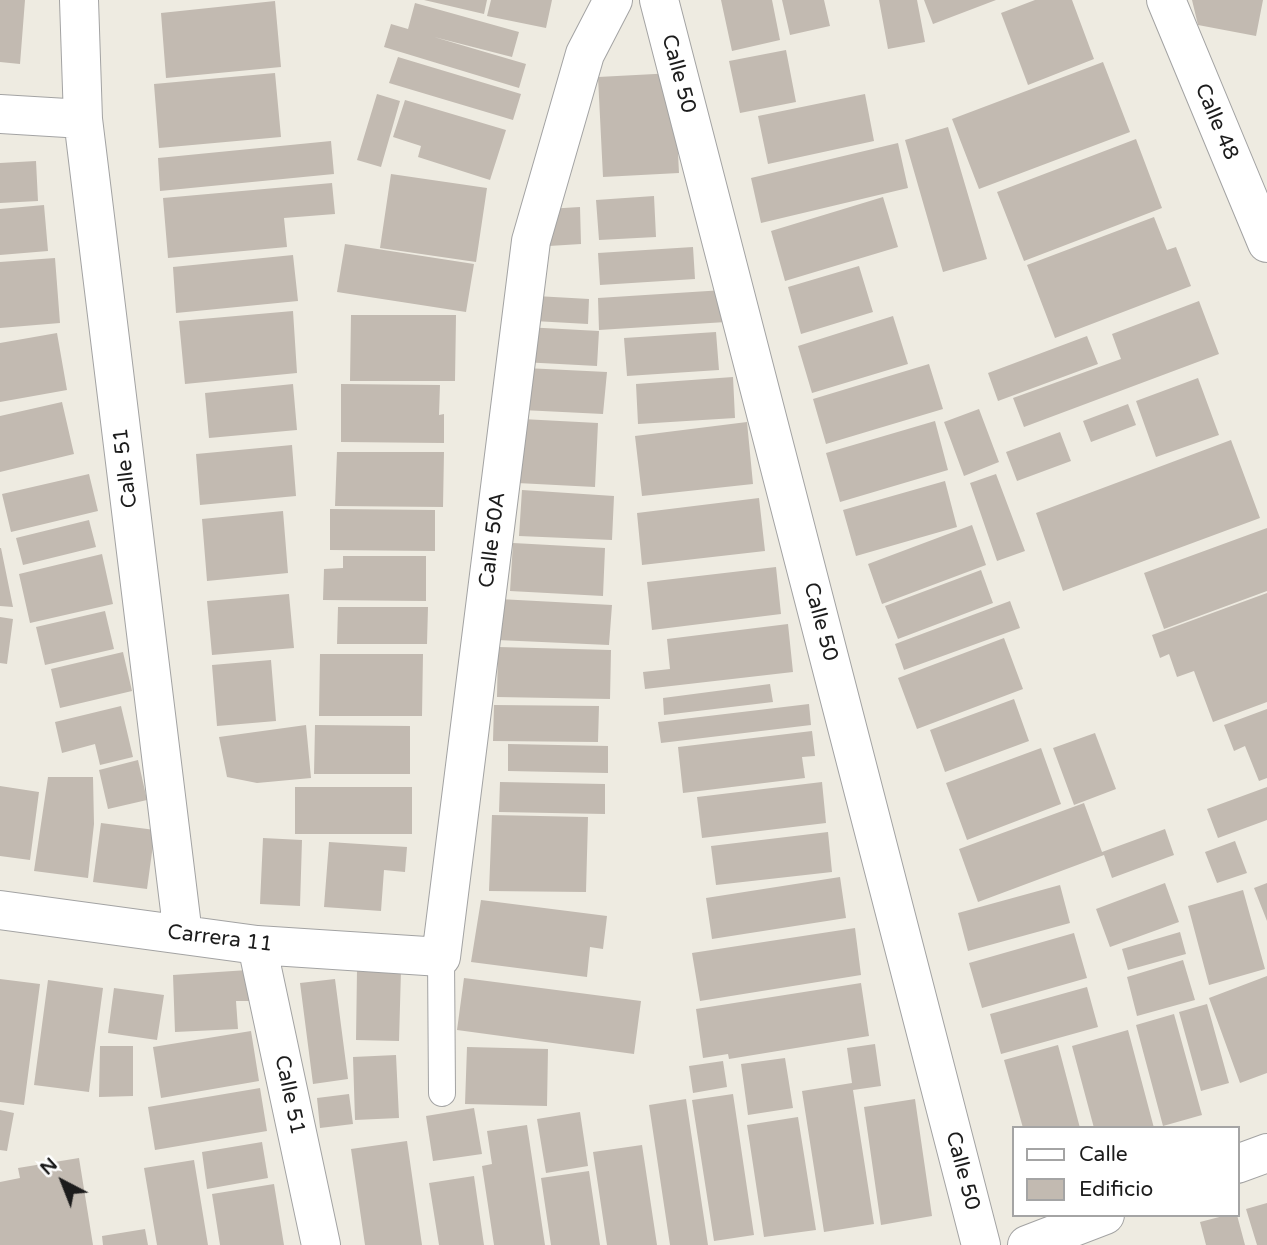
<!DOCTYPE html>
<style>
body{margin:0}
#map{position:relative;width:1267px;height:1245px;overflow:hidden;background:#eeebe1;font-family:"Varela Round",sans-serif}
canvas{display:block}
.legend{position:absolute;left:1012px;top:1126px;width:228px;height:91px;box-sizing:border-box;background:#fff;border:2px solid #a4a4a4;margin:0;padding:9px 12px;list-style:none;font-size:21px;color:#1c1c1c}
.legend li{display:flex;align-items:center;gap:14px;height:35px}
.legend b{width:35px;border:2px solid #a4a4a4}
.north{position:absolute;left:28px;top:1147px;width:70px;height:70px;-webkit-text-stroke:5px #fff;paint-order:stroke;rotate:318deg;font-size:19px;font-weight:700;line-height:28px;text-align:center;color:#1c1c1c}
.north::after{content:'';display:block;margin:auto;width:24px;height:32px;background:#1c1c1c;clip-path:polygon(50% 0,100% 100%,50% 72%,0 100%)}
</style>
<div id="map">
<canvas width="1267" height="1245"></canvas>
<ul class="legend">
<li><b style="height:9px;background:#fff"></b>Calle</li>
<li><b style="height:19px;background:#c2bab1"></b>Edificio</li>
</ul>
<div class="north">N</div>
</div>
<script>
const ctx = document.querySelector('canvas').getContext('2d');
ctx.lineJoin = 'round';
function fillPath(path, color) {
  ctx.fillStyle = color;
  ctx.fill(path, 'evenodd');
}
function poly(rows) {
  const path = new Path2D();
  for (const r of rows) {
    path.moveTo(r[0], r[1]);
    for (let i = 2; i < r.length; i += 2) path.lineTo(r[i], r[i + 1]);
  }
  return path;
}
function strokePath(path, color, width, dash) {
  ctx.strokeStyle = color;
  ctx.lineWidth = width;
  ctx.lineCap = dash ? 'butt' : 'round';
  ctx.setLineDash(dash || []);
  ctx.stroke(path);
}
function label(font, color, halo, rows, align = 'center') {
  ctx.font = font + ' "Varela Round",sans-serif';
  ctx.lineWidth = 5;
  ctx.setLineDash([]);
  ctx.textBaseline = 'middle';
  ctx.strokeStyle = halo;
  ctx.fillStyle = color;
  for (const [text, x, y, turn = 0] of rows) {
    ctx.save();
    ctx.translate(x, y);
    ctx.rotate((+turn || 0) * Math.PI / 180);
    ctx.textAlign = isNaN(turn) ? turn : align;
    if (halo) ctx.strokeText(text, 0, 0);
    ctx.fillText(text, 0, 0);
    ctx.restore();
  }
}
fillPath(poly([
 [0,0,25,0,20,64,0,62],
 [424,0,487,0,484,14],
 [491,0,552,0,546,28,487,16],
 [721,0,772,0,780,40,732,51],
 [782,0,824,0,830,26,790,35],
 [879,0,917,0,925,42,888,49],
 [924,0,996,0,933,24],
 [1035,0,1072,0,1094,59,1028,85,1001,13],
 [1192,0,1263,0,1256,36,1198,25],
 [275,1,281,67,166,78,161,13],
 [415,3,519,32,512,57,434,37,526,64,519,88,384,47,391,24,408,29],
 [786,50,796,102,740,113,729,61],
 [398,57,521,94,513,120,389,83],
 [1103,62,1130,132,979,189,952,119],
 [275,73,281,137,159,148,154,84],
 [674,73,679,173,603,177,598,77],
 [377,94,400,101,381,167,357,160],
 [865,94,874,141,768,164,758,116],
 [405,100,506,130,490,180,418,157,421,146,393,137],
 [948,127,987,259,943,272,905,140],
 [1136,139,1162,208,1024,261,997,192],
 [331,141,334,174,160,191,158,158],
 [898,143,908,188,761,223,751,178],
 [36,161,38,201,0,203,0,163],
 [391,174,487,188,476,262,380,248],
 [332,183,335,214,284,218,287,247,168,258,163,198],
 [654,196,656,237,599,240,596,200],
 [883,197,898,247,785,281,771,231],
 [44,205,48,251,0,255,0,209],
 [580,207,581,244,549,246,547,209],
 [1154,217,1167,250,1176,247,1191,286,1055,338,1027,265],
 [345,244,474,264,466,312,337,292],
 [693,247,695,279,600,285,598,253],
 [293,255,298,301,176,313,173,267],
 [55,258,60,323,0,328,0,262],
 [859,266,873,312,801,334,788,287],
 [724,290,726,322,599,330,598,298],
 [536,296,589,299,588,324,534,321],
 [1199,301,1219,354,1024,427,1013,398,1121,359,1112,334],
 [293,311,297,373,185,384,179,321],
 [351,315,456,315,455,381,350,381],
 [893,316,908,364,812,393,798,346],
 [525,327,599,331,597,366,522,362],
 [716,332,719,370,627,376,624,338],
 [57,333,67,390,0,402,0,343],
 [1087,336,1098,364,998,401,988,373],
 [929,364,943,409,826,444,813,399],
 [525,368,607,372,603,414,522,410],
 [733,377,735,418,638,424,636,384],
 [1198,378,1219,435,1156,457,1136,401],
 [293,384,297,430,209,438,205,393],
 [341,384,440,385,439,415,444,414,444,443,341,442],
 [62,402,74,454,0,472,0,416],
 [1128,404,1136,425,1091,442,1083,421],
 [979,409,999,462,964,476,944,422],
 [522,419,598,423,595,487,517,483],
 [935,421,948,470,840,502,826,453],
 [747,422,753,484,642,496,635,436],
 [1060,432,1071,461,1017,481,1006,452],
 [1231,440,1260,518,1063,591,1036,513],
 [292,445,296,496,200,505,196,454],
 [337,452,444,452,443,507,335,506],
 [89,474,98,511,11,532,2,494],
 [996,474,1025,551,997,561,970,483],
 [945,481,957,527,856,556,843,510],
 [522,490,614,496,612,540,519,536],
 [759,498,765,551,642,565,637,513],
 [330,509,435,510,435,551,330,550],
 [283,511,288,573,207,581,202,519],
 [89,520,96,547,23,565,16,538],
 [972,525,986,565,882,604,868,564],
 [1267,528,1267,591,1164,629,1144,573],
 [513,543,605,548,603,596,510,591],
 [0,548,1,548,13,607,0,606],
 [102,554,113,604,30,623,19,574],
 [343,556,426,556,426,601,323,600,324,569,343,568],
 [776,567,781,614,652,630,647,582],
 [981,570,993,603,898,639,885,606],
 [1267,593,1267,702,1213,722,1194,671,1177,677,1169,654,1160,658,1152,635],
 [289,594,294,648,212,655,207,601],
 [499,599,612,605,609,645,497,640],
 [1010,601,1020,628,904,670,895,644],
 [338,607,428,607,427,644,337,644],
 [105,611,114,649,45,665,36,627],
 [0,617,13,619,7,664,0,663],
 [788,624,793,672,645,689,643,672,670,669,667,639],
 [1004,638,1023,689,917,729,898,678],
 [498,647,611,650,610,699,497,697],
 [123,652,132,691,60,708,51,669],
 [320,654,423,654,422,716,319,716],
 [271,660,276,721,217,726,212,665],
 [770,684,773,702,664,715,663,698],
 [1014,699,1029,741,945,772,930,730],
 [809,704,811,725,661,743,658,722],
 [494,705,599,706,598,742,493,741],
 [121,706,133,757,100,765,95,744,62,753,55,722],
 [1267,709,1267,778,1259,781,1245,746,1234,751,1224,725],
 [306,725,311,778,257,783,227,777,219,737],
 [315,725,410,726,410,774,314,774],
 [812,731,815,756,802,757,805,778,683,793,678,747],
 [1095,733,1116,789,1074,805,1053,748],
 [508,744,608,746,608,773,508,771],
 [1041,748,1061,804,967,840,946,783],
 [138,760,147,800,108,809,99,770],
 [48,777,93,777,94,824,88,878,34,871],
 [500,782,605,784,605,814,499,812],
 [822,782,826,823,702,838,697,797],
 [0,786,39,792,30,860,0,856],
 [295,787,412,787,412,834,295,834],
 [1267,787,1267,820,1218,838,1207,809],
 [1084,803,1102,852,1165,829,1174,855,1112,878,1104,855,978,902,959,849],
 [492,815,588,817,586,892,489,891],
 [101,823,155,830,147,889,93,882],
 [828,832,832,872,716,885,711,846],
 [263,838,302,840,300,906,260,904],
 [1235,841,1247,873,1217,883,1205,852],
 [329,842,407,847,405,872,384,870,381,911,324,907],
 [840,877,846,918,712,939,706,898],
 [1165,883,1179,922,1110,947,1096,909],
 [1267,883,1267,921,1254,888],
 [1060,885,1070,923,968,951,958,913],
 [1243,890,1265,969,1209,985,1188,906],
 [481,900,607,916,603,949,590,947,587,977,471,962],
 [855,928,861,975,700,1001,692,953],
 [1180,932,1186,954,1128,970,1122,949],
 [1074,933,1087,978,982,1008,969,963],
 [1183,960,1195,1000,1137,1016,1127,977],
 [248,970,250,1001,236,1001,238,1029,175,1032,173,975],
 [357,970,401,970,399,1041,356,1040],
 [1267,976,1267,1073,1240,1083,1209,998],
 [464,978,641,1001,634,1054,457,1030],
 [0,979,40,984,24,1105,0,1102],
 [335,979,348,1079,313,1084,300,983],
 [48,980,103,988,89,1092,34,1085],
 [861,983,869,1036,729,1059,728,1054,703,1058,696,1009],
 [1087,987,1098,1027,1001,1054,990,1014],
 [114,988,164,995,157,1040,108,1033],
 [1207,1004,1229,1083,1201,1091,1179,1012],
 [1174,1014,1202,1115,1163,1126,1136,1025],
 [1128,1030,1154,1128,1094,1128,1072,1046],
 [251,1031,259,1081,161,1098,153,1047],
 [875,1044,881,1086,853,1090,874,1224,824,1232,802,1091,852,1083,847,1048],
 [1058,1045,1080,1128,1023,1128,1004,1060],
 [100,1046,133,1046,133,1096,99,1097],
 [467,1047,548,1049,547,1106,465,1104],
 [396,1055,399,1118,355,1120,353,1057],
 [785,1058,793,1108,748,1115,741,1064],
 [723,1061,727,1087,693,1093,689,1066],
 [260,1088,267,1131,155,1150,148,1107],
 [349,1094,353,1124,320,1128,317,1098],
 [733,1094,754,1235,714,1241,692,1100],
 [686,1099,708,1245,670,1245,649,1105],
 [915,1099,932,1216,881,1225,864,1107],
 [474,1108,482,1154,433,1161,426,1116],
 [0,1110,14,1113,7,1151,0,1150],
 [580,1112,588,1166,546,1173,537,1119],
 [798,1117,816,1230,764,1237,747,1125],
 [527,1125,545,1245,494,1245,482,1166,492,1164,487,1131],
 [407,1141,422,1245,365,1245,351,1149],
 [262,1142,268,1178,207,1189,202,1152],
 [642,1145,657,1245,607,1245,593,1152],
 [79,1158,93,1245,0,1245,0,1182,20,1178,18,1168],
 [194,1160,208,1245,157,1245,144,1168],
 [589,1171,600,1245,551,1245,541,1178],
 [474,1176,484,1245,439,1245,429,1183],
 [274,1184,284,1245,220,1245,212,1194],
 [1267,1203,1267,1245,1257,1245,1246,1209],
 [1227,1215,1237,1215,1245,1245,1206,1245,1200,1222],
 [145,1229,148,1245,103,1245,102,1236]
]), '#c2bab1');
const lane = poly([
 [441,957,442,1093]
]);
const street = poly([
 [79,0,83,119,183,935],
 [659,0,981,1245],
 [1166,0,1267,243],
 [0,114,83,119],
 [0,910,257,945,441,957,531,241,585,54,613,0],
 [257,945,321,1245],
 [1237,1164,1267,1153],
 [1027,1245,1105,1215]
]);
strokePath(lane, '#a3a3a3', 28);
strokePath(street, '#a3a3a3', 40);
strokePath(lane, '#fff', 26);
strokePath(street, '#fff', 38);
label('21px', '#1c1c1c', '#fff', [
 ["Calle 50",678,74,75],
 ["Calle 48",1216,122,67],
 ["Calle 51",126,468,-97],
 ["Calle 50A",493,540,-83],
 ["Calle 50",820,622,75],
 ["Carrera 11",220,939,7],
 ["Calle 51",289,1095,78],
 ["Calle 50",962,1171,75]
]);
</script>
